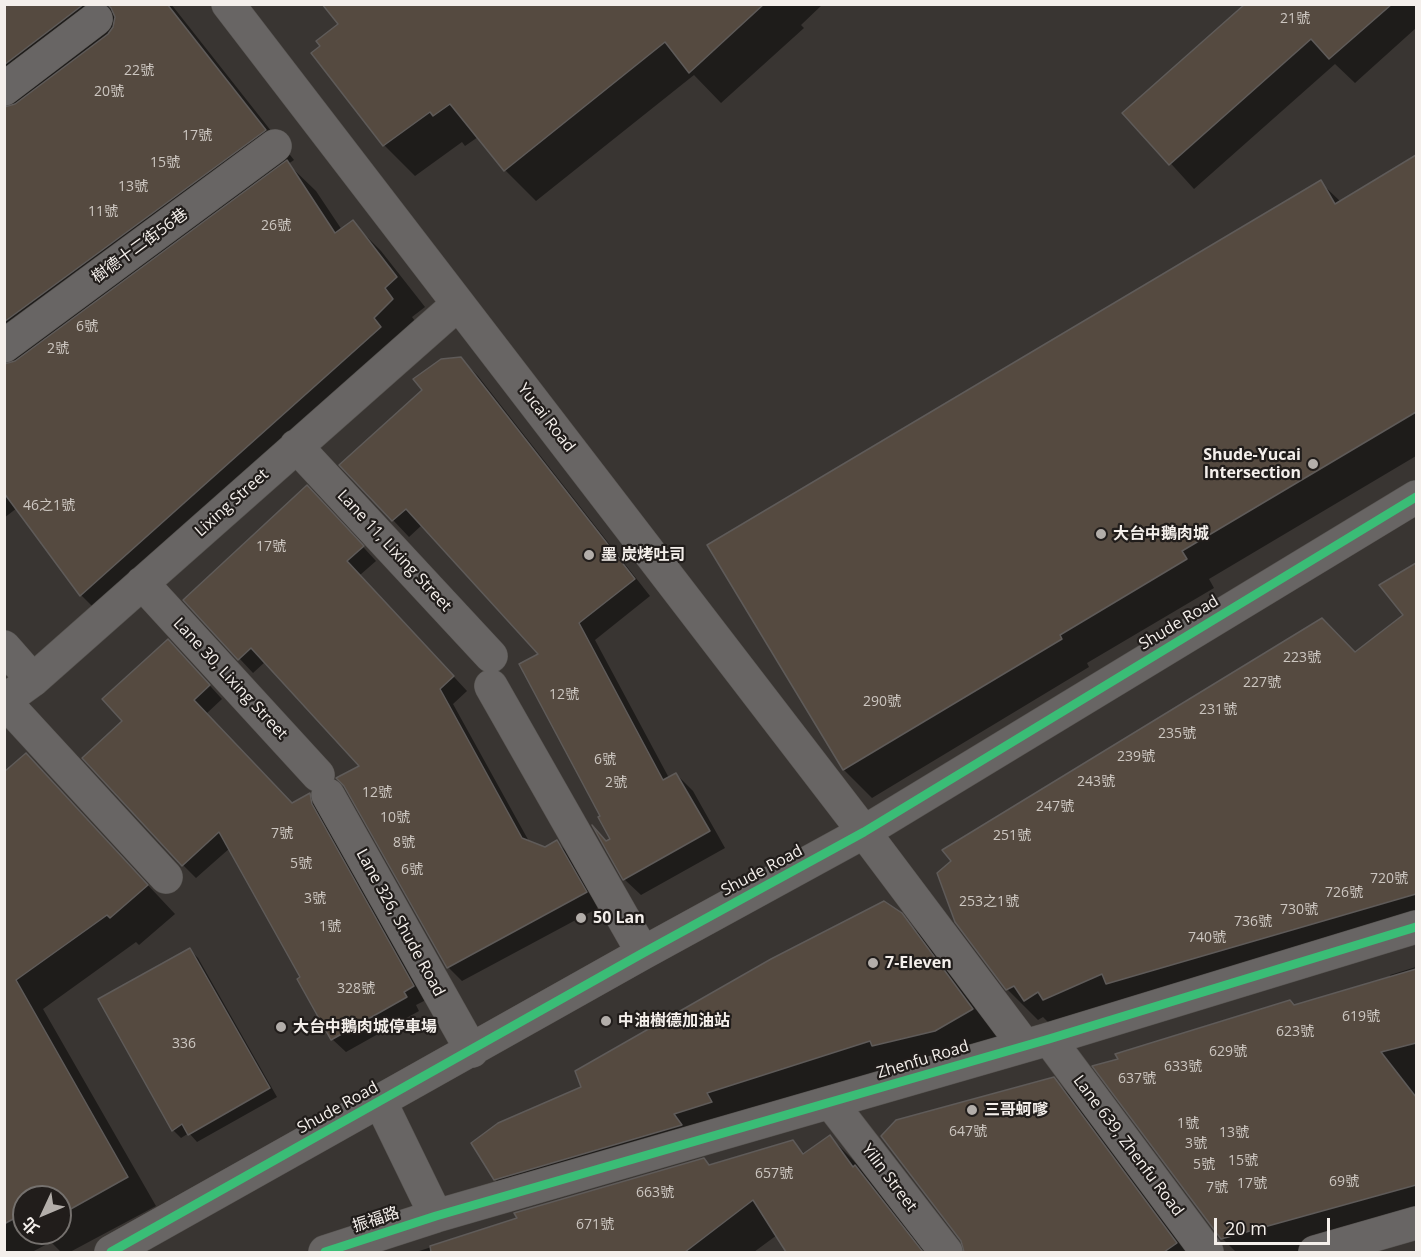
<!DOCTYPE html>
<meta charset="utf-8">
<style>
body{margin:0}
#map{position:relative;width:1421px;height:1257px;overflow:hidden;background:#393532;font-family:"Open Sans","Noto Sans TC",sans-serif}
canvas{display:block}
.frame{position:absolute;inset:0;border:6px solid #f4efeb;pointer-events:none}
.north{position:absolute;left:12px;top:1185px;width:60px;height:60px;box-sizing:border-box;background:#211d1b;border:2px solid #75716e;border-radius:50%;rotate:226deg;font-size:16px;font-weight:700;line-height:24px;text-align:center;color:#f4efeb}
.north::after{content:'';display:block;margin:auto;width:21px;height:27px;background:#b3aeaa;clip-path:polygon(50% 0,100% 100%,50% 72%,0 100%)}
.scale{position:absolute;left:1214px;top:1218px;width:116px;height:27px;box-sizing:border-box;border:3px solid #f4efeb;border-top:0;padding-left:8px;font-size:18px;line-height:21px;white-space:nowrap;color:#f4efeb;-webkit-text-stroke:4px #211d1b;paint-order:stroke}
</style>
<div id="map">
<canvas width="1421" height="1257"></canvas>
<div class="frame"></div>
<div class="north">北</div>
<div class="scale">20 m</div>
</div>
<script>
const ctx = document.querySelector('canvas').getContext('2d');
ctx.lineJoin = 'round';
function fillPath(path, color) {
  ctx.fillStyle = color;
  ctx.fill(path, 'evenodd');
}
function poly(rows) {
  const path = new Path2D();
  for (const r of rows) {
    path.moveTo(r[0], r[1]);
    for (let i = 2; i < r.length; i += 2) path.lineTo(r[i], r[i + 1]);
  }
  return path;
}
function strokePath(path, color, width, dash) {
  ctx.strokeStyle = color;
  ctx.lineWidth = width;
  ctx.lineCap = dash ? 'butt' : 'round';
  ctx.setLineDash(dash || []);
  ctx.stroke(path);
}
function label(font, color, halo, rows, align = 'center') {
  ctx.font = font + ' "Open Sans","Noto Sans TC",sans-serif';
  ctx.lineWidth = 4.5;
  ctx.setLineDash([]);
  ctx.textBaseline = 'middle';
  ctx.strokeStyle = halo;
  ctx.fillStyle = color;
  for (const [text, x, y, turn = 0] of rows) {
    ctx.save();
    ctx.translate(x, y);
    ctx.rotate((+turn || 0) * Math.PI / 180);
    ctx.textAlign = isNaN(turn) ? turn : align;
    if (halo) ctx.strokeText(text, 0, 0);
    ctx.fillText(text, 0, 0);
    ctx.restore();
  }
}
fillPath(poly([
 [4,4,171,4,294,160,288,164,316,191,342,230,352,222,381,251,425,307,412,317,421,329,110,624,81,595,17,508,4,518],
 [324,4,823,4,801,25,804,28,721,103,694,75,536,201,505,170,478,137,465,146,462,142,415,176,384,145,340,24],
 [1247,4,1416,4,1416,28,1355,83,1335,64,1194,189,1125,113],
 [1416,157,1416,456,1209,579,1214,588,1087,663,1089,667,872,798,844,770,709,545,1320,182,1341,202],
 [461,359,478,376,650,596,595,640,669,778,676,774,693,791,725,848,641,895,624,879,607,842,612,839,540,654,422,525,409,537,393,520],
 [321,501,376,561,360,575,467,691,453,704,536,854,557,842,571,856,600,907,462,981,448,967,362,767,265,662,253,673,185,600],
 [1416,565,1416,933,1056,1030,1043,1017,1038,1020,1007,989,1355,654,1405,615,1381,585],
 [182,655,222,699,206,714,292,804,309,795,323,808,426,1000,416,1005,419,1011,346,1052,332,1039,303,977,230,848,196,878,183,865,124,721],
 [26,755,175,914,139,945,136,942,43,1009,156,1206,70,1252,61,1252,51,1242,32,1252,4,1252,4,774],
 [24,1197,60,1197,60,1233,24,1233],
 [901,915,930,944,1001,1038,702,1143,710,1154,524,1208,495,1179,583,1087],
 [190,950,198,958,277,1097,197,1142,189,1133,181,1138,173,1130],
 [1416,967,1416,1219,1295,1252,1236,1252,1222,1238,1294,1006,1391,978,1390,975],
 [1053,1078,1084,1109,1190,1252,966,1252],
 [830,1137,860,1167,871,1182,885,1197,928,1252,788,1252,777,1235,754,1252,416,1252,519,1219,792,1142,805,1154]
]), '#0007');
const building = poly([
 [4,4,84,4,4,65,4,4],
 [107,4,167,4,266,130,4,322,4,107,15,104,108,34,113,27,115,17,111,8,107,4],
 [322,4,764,4,689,73,665,42,504,171,450,104,433,116,430,112,383,146,311,53,320,46,316,41,338,24,322,4],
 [1245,4,1392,4,1329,59,1311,39,1169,165,1122,113,1245,4],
 [1416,155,1416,412,1182,551,1187,559,1060,635,1062,639,843,770,707,545,1321,180,1335,204,1416,155],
 [287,160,335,233,353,220,397,277,385,288,393,299,374,318,381,327,80,596,4,493,4,364,15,361,287,160],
 [461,357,635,579,579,623,663,780,676,773,710,831,623,880,592,825,606,841,610,839,598,817,600,816,519,664,538,654,406,509,392,521,339,465,422,390,413,379,441,359,461,357],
 [307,485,364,546,347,561,454,676,440,689,522,838,545,847,557,840,587,892,447,968,344,786,336,778,359,766,251,648,238,660,183,600,307,485],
 [1416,563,1416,894,1106,984,1102,974,1043,1000,1038,992,1024,1001,1014,986,1006,990,955,922,937,873,951,861,942,850,1322,618,1355,652,1403,615,1379,585,1416,563],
 [168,639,210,685,194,700,292,803,310,793,312,804,414,986,404,992,407,997,331,1040,297,979,300,977,219,832,182,866,82,758,122,721,102,699,168,639],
 [26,753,148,885,110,918,107,915,16,980,128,1177,60,1215,60,1197,24,1197,24,1213,4,1224,4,772,26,753],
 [884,901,902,913,973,1009,935,1031,872,1046,870,1041,707,1093,712,1102,674,1114,682,1125,494,1180,471,1143,498,1123,581,1087,575,1071,771,959,884,901],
 [190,948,270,1088,188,1135,182,1124,172,1131,98,999,190,948],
 [1416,969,1416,1043,1381,1052,1416,1097,1416,1185,1221,1239,1092,1066,1118,1059,1115,1054,1290,1000,1294,1005,1416,969],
 [1054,1077,1177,1243,1164,1252,964,1252,961,1241,881,1136,896,1120,1054,1077],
 [830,1135,853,1167,855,1165,923,1252,786,1252,753,1200,685,1252,431,1252,430,1246,517,1218,514,1213,704,1158,709,1165,793,1140,803,1154,830,1135]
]);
fillPath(building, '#554a40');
strokePath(building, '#5f5b59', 1.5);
const minor = poly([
 [228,4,864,832,1024,1045],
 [4,89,96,19],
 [4,346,275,146],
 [296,446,491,656],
 [142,583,318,775],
 [4,647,33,680],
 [491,686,643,953],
 [4,701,33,680,458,304],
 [4,701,166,877],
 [328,795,472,1051],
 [1049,1039,1207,1252],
 [380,1101,436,1216],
 [831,1103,946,1252],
 [111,1252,643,953,864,832,1416,497],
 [325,1252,436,1216,1049,1039,1416,927],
 [1315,1252,1416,1223]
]);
strokePath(minor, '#565350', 34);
strokePath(minor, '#686564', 33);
strokePath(poly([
 [111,1252,643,953,864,832,1416,497],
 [325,1252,436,1216,1049,1039,1416,927]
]), '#3abd76', 9);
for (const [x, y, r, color] of [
 [1313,464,6,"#b3aeaa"],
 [1101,534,6,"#b3aeaa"],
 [589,555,6,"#b3aeaa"],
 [581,918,6,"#b3aeaa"],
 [873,963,6,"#b3aeaa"],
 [606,1021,6,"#b3aeaa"],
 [281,1027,6,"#b3aeaa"],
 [972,1110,6,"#b3aeaa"]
]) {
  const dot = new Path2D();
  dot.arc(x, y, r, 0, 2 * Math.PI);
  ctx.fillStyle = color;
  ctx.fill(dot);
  strokePath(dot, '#211d1b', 2);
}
label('14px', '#ccc6c0', null, [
 ["21號",1295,19],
 ["22號",139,71],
 ["20號",109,92],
 ["17號",197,136],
 ["15號",165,163],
 ["13號",133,187],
 ["11號",103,212],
 ["26號",276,226],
 ["6號",87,327],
 ["2號",58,349],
 ["46之1號",49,506],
 ["17號",271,547],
 ["223號",1302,658],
 ["227號",1262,683],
 ["12號",564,695],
 ["290號",882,702],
 ["231號",1218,710],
 ["235號",1177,734],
 ["239號",1136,757],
 ["6號",605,760],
 ["243號",1096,782],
 ["2號",616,783],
 ["12號",377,793],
 ["247號",1055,807],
 ["10號",395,818],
 ["7號",282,834],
 ["251號",1012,836],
 ["8號",404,843],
 ["5號",301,864],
 ["6號",412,870],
 ["720號",1389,879],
 ["726號",1344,893],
 ["3號",315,899],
 ["253之1號",989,902],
 ["730號",1299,910],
 ["736號",1253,922],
 ["1號",330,927],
 ["740號",1207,938],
 ["328號",356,989],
 ["619號",1361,1017],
 ["623號",1295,1032],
 ["336",184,1044],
 ["629號",1228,1052],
 ["633號",1183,1067],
 ["637號",1137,1079],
 ["1號",1188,1124],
 ["647號",968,1132],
 ["13號",1234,1133],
 ["3號",1196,1144],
 ["15號",1243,1161],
 ["5號",1204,1165],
 ["657號",774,1174],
 ["69號",1344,1182],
 ["17號",1252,1184],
 ["7號",1217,1188],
 ["663號",655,1193],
 ["671號",595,1225]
]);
label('16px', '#f4efeb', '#211d1b', [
 ["樹德十二街56巷",140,246,-36],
 ["Yucai Road",546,418,52],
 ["Lixing Street",232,503,-42],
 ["Lane 11, Lixing Street",394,551,47],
 ["Shude Road",1179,623,-31],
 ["Lane 30, Lixing Street",230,679,47],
 ["Shude Road",762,871,-28],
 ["Lane 326, Shude Road",400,923,61],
 ["Zhenfu Road",923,1060,-17],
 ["Shude Road",338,1108,-29],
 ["Lane 639, Zhenfu Road",1128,1146,53],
 ["Yilin Street",889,1178,53],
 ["振福路",376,1220,-18]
]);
label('bold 16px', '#f4efeb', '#211d1b', [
 ["Shude-Yucai",1301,455,"right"],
 ["Intersection",1301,473,"right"],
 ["大台中鵝肉城",1113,534],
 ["墨 炭烤吐司",601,555],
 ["50 Lan",593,918],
 ["7-Eleven",885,963],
 ["中油樹德加油站",618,1021],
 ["大台中鵝肉城停車場",293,1027],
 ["三哥蚵嗲",984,1110]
], 'left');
</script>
